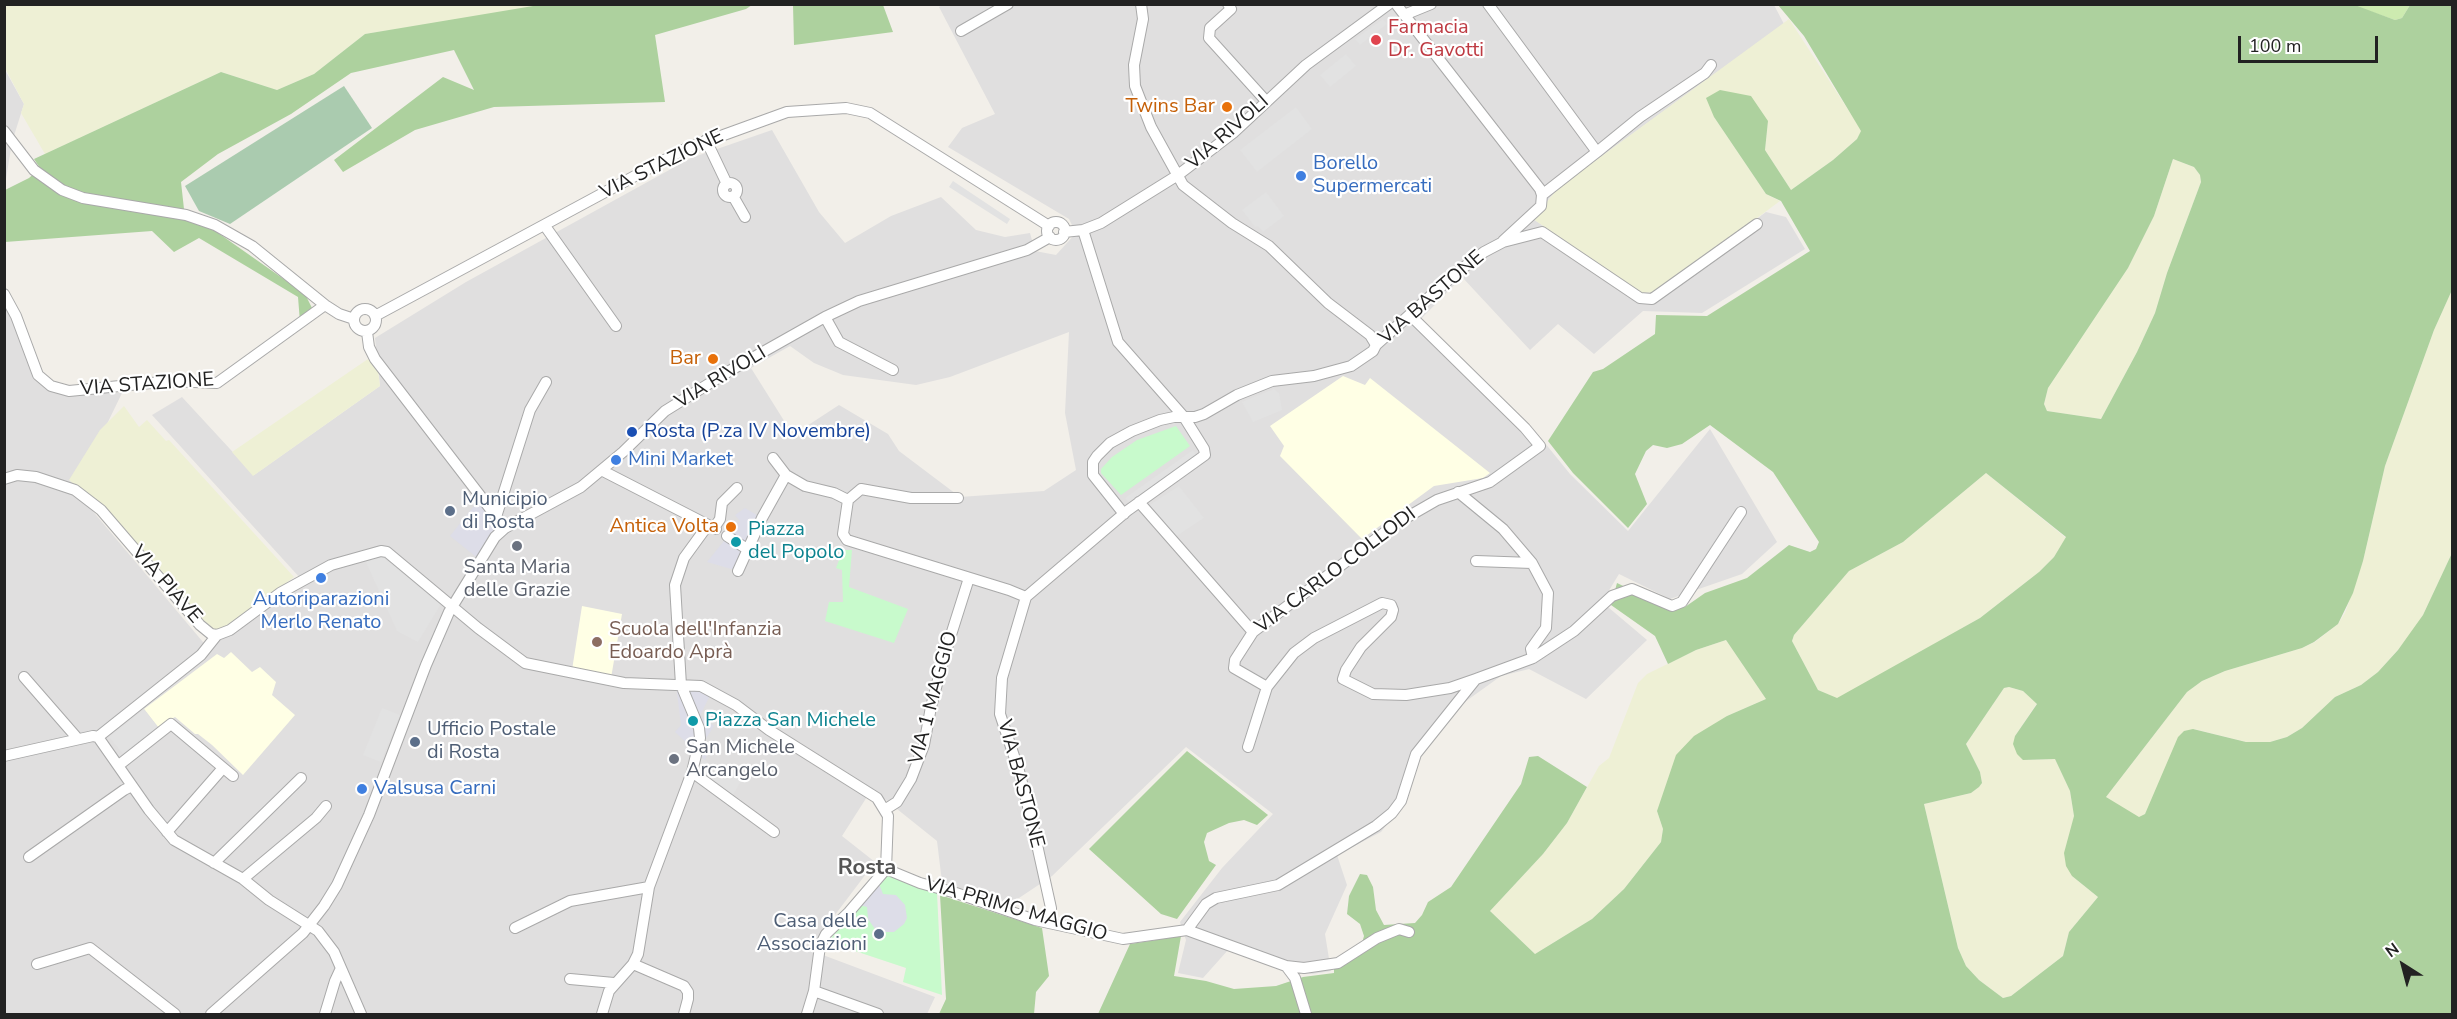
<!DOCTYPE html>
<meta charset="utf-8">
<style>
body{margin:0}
#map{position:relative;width:2457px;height:1019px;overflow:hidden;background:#f2efe9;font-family:"Nunito Sans",sans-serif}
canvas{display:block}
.frame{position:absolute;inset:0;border:6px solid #222;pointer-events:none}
.north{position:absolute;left:2373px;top:935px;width:60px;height:60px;-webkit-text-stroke:4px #fff;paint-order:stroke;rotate:324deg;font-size:16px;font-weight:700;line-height:24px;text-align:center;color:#222}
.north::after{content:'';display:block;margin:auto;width:21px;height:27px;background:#222;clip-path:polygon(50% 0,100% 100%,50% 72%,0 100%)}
.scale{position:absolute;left:2238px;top:36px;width:140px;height:27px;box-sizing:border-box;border:3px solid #222;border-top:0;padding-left:8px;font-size:18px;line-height:21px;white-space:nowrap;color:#222;-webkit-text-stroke:4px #fff;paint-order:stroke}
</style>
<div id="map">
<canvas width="2457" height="1019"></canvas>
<div class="frame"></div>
<div class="north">N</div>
<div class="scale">100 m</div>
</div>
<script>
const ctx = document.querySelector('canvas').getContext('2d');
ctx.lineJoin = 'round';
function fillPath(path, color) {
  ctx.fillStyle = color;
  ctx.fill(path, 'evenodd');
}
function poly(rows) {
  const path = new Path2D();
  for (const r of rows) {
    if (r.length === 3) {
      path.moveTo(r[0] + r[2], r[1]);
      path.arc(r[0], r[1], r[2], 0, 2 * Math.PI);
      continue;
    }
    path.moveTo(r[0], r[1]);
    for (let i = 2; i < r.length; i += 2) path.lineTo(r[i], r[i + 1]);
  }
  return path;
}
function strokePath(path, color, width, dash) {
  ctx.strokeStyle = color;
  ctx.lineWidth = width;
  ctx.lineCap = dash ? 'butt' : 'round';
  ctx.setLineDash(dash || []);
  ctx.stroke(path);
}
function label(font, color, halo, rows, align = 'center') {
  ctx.font = font + ' "Nunito Sans",sans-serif';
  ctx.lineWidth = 4.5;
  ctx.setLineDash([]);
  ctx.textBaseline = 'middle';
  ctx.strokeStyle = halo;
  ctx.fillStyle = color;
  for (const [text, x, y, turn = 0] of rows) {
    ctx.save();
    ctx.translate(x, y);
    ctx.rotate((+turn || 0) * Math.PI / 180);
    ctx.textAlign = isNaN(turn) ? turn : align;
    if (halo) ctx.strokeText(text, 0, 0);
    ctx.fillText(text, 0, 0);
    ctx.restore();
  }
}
fillPath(poly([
 [942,5,1774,5,1784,24,1558,188,1533,219,1550,230,1687,270,1766,212,1786,217,1805,249,1702,313,1643,311,1594,354,1558,324,1530,350,1462,277,1421,319,1536,432,1570,474,1628,531,1710,429,1777,542,1742,574,1670,599,1619,574,1602,602,1647,640,1586,699,1529,669,1501,676,1455,709,1420,756,1399,809,1381,832,1337,855,1347,885,1325,934,1331,971,1312,974,1284,970,1228,950,1203,978,1178,973,1186,940,1180,922,1222,868,1273,814,1186,747,1052,876,1010,904,942,882,937,841,872,789,842,836,875,862,816,940,815,952,935,997,927,1014,5,1014,4,301,38,375,69,391,122,393,75,490,208,648,301,579,152,415,182,397,254,475,380,386,375,338,466,282,691,158,772,130,819,212,845,243,891,216,941,197,976,230,1005,237,1030,233,1035,251,1056,255,1076,233,1069,219,948,147,962,128,995,114,939,7],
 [1069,332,1065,413,1076,470,1044,491,960,497,899,451,888,434,839,405,793,435,751,368,790,346,814,363,843,375,916,385,950,377],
 [4,68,24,104,12,142,5,185]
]), '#e0dfdf');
fillPath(poly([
 [1343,376,1365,385,1370,378,1490,473,1483,478,1434,486,1362,539,1280,456,1284,446,1270,426],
 [582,606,622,614,611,678,572,670],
 [231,652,252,672,260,667,276,682,272,695,295,715,243,775,212,745,198,734,195,734,175,717,158,727,144,709,217,654,224,658]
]), '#ffffe5');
fillPath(poly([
 [4,5,550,5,365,34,314,74,277,90,221,72,45,154,21,113,24,104,5,68],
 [1789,19,1862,131,1857,139,1833,160,1791,190,1765,150,1768,121,1714,117,1766,194,1780,201,1657,292,1642,293,1533,219,1558,188],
 [2173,159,2194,167,2200,175,2201,182,2167,273,2155,313,2137,352,2101,419,2047,411,2044,404,2048,388,2128,268,2154,216],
 [2452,290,2452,553,2423,615,2411,635,2378,672,2361,685,2335,697,2302,728,2287,737,2270,742,2246,742,2194,729,2145,814,2139,818,2110,801,2106,797,2187,692,2202,681,2225,671,2302,648,2315,642,2338,624,2345,613,2363,561,2385,466,2434,330],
 [368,359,378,371,380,386,253,476,232,452],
 [124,406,139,427,147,420,166,441,169,440,294,577,228,628,211,630,204,625,152,559,155,556,150,551,145,555,125,529,69,480,100,430],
 [1986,473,2066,538,2054,557,2039,572,1980,618,1837,699,1818,690,1792,641,1794,635,1849,571,1903,542],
 [1726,640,1766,699,1727,716,1657,811,1663,829,1661,842,1624,889,1592,919,1535,954,1490,911,1543,854,1567,823,1599,766,1609,758,1638,683,1647,674,1696,650],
 [2009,687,2023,691,2037,703,2015,736,2023,760,2055,759,2070,791,2074,816,2072,876,2098,897,2069,932,2063,956,2011,996,2003,998,1979,980,1966,966,1958,948,1924,804,1971,793,1979,787,1982,783,1980,772,1966,744,2004,688]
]), '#eef0d5');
fillPath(poly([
 [2352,5,2410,5,2402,18,2395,20]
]), '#cdebb0');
fillPath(poly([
 [2352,4,2395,20,2402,18,2410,5,2452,5,2452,290,2434,330,2385,466,2363,561,2353,593,2338,624,2314,642,2302,648,2225,671,2202,681,2187,692,2106,797,2139,817,2145,814,2178,737,2184,731,2193,729,2246,742,2270,742,2287,737,2302,728,2335,697,2361,685,2378,672,2398,650,2423,615,2452,553,2452,1014,1098,1014,1130,944,1181,936,1174,976,1206,981,1234,989,1276,986,1303,977,1334,973,1334,968,1359,954,1364,936,1360,924,1347,914,1349,896,1360,874,1367,875,1373,887,1376,910,1384,925,1415,923,1422,915,1428,902,1451,887,1521,784,1529,757,1538,756,1587,787,1567,823,1543,854,1490,911,1535,954,1592,919,1624,889,1661,842,1663,829,1657,811,1676,755,1694,736,1727,716,1766,699,1726,640,1696,650,1668,664,1655,636,1611,605,1617,583,1671,609,1685,607,1705,593,1747,578,1789,545,1810,552,1816,549,1819,542,1773,472,1710,425,1682,444,1667,448,1653,445,1646,451,1635,474,1647,504,1628,528,1573,473,1548,441,1593,372,1603,369,1655,334,1656,315,1707,316,1810,251,1781,201,1766,194,1714,117,1706,98,1720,90,1751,96,1768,121,1765,150,1791,190,1833,160,1857,139,1861,131,1804,36,1778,5],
 [2173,159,2194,167,2200,175,2201,182,2167,273,2155,313,2137,352,2101,419,2047,411,2044,404,2048,388,2128,268,2154,216],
 [1986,473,2066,537,2054,557,2039,572,1980,618,1837,698,1818,690,1792,641,1794,635,1849,571,1903,542],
 [2009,687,2023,691,2037,704,2015,736,2013,744,2017,754,2023,760,2055,759,2070,791,2074,816,2064,853,2066,866,2072,876,2098,897,2069,932,2063,956,2011,996,2003,998,1979,980,1966,966,1958,948,1924,804,1971,793,1979,787,1982,783,1980,772,1966,744,2004,688],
 [539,5,752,5,746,9,655,35,665,102,494,107,415,130,343,172,334,160,443,77,474,90,454,50,351,73,291,114,218,154,181,182,184,209,305,294,314,312,300,322,298,297,199,238,174,252,152,231,5,242,5,190,29,178,40,168,34,159,221,72,277,90,314,74,365,34],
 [793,5,883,5,893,32,794,45],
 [1187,751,1268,815,1257,825,1244,820,1229,823,1207,833,1204,842,1209,861,1216,865,1177,919,1161,914,1089,849],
 [940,895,1042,928,1049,976,1036,992,1034,1014,939,1014,946,999]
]), '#add19e');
fillPath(poly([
 [344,86,372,128,230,224,199,211,185,186]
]), '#aacbaf');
fillPath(poly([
 [1176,426,1190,446,1121,495,1101,473,1101,469,1112,457,1137,440],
 [843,550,852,550,849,587,908,609,894,643,825,621,829,602,843,602,842,570,836,568],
 [883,873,937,893,942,995,903,982,906,968,828,942]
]), '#c8facc');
fillPath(poly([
 [1383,19,1387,24,1360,45,1355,39],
 [1346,54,1356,66,1330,87,1320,75],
 [1296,107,1312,129,1257,172,1240,150],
 [953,181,1010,219,1007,224,949,187],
 [1266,192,1284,216,1263,232,1258,226,1255,227,1242,210],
 [1274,389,1279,393,1282,410,1253,422,1242,402],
 [1193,450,1196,455,1129,503,1125,498],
 [1179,486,1204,518,1175,537,1148,506],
 [377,556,384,558,441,604,418,642,397,631,365,560],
 [382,708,400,715,381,762,363,755],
 [144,709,158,727,123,754,109,737],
 [696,753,720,772,727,766,743,778,730,800,692,772]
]), '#e2e2e2');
fillPath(poly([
 [481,497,505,528,480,560,450,536],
 [745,508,762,518,738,571,707,562,740,521,735,515],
 [676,685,712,691,700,716,714,726,703,743,709,749,705,760,675,732,681,725],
 [877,879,883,894,896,895,905,905,907,918,904,924,894,932,881,932,875,929,868,919,867,907,855,904]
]), '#dddde8');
const minor = poly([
 [1141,4,1143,19,1134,65,1135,86,1151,127,1183,185,1232,223,1269,246,1328,303,1370,335,1376,345],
 [1228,4,1231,9,1210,28,1209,38,1266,101],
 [1396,4,1540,189,1542,195,1541,206,1503,241],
 [1488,4,1597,152,1542,195],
 [1404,15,1431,4],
 [961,31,1008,4],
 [4,131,34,170,62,190,83,198,186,215,215,225,252,246,325,305,339,314,354,319],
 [706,140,727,184],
 [1597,152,1640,117,1705,73,1711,65],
 [730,190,7],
 [733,196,745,217],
 [1056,231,9],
 [545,226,616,326],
 [1064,232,1083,230,1101,223,1178,175,1233,133,1306,65,1389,4],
 [4,294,16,316,38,375,51,386,69,391,171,381,217,383,325,305],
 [365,320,11],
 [375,316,685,149,787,112,846,108,870,113,1049,226],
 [825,317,839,342,893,370],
 [367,332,369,347,375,359,505,528],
 [773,458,786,475,805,486,834,493,848,500,843,534,847,540,1009,590,1026,597],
 [603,471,716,529],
 [4,479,17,475,36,477,75,490,101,510,200,625,211,634,217,635,230,630,280,593,331,565,381,551,387,552,478,628,525,663,624,683,701,686,736,705,769,730,877,798,888,816,886,869],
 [1458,492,1503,529,1532,563,1548,593,1546,628,1531,649,1533,658],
 [848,500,861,489,911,498,958,498],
 [1139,502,1253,632],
 [1124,514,1093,475,1093,462,1097,456,1110,443,1132,431,1160,420,1174,417,1195,417,1204,414,1237,395,1272,381,1314,376,1351,366,1373,351,1376,345,1455,274,1484,252,1503,242,1542,232,1640,298,1652,299,1757,224],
 [496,517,530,410,546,382],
 [714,528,720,519,722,503,737,488],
 [727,536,747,549],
 [1476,561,1532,563],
 [738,571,762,518,786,475],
 [24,677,78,739],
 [1267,687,1234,668,1235,660,1253,632,1397,523,1437,500,1490,482,1540,446,1525,428,1410,315],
 [98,737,201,655,217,635],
 [1248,747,1267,687,1294,653,1314,638,1382,603,1391,605,1393,610,1391,617,1361,647,1346,670,1343,679,1373,694,1406,695,1450,688,1476,679],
 [4,756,93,736,98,737,149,810,174,840,243,879,269,900,318,931,334,952,361,1014],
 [119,765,171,724,233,776],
 [692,772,774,832],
 [886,809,897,802,911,779,924,745,931,707,944,657,969,578],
 [167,832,223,768],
 [29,857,124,790,132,786],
 [214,863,301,778],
 [886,869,920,883,956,893,1035,920,1123,939,1187,930,1286,966,1304,968,1338,963,1377,938,1399,929,1409,932],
 [243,879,316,818,326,806],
 [1051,923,1051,908,1032,822,1019,771,1000,714,1002,678,1026,597,1127,511,1205,455,1204,449,1184,417,1118,342,1083,230],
 [515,928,570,901,649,887],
 [1187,930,1206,904,1216,898,1278,885,1376,826,1392,813,1401,801,1416,754,1476,679,1533,658,1574,631,1612,596,1632,589,1672,606,1682,602,1741,512],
 [37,964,90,948,175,1014],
 [633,964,684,986,688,992,688,999,684,1014],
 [1286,966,1295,978,1306,1014],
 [570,979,614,983],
 [814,991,878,1014],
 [211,1014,303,933,324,906,337,885,369,815,426,665,449,612,495,537,505,528,581,487,623,452,665,411,731,370,825,317,859,301,1027,250,1050,237],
 [325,1014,335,981,341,968],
 [602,1014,609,991,633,964,638,954,649,887,692,772,700,738,699,728,681,685,675,585,684,558,708,525],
 [807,1014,814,991,820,946,826,934,849,912,886,869]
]);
strokePath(minor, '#a9a9a9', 12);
strokePath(minor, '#fff', 10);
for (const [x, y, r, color] of [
 [1376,40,6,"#e0444e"],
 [1227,107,6,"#e8710a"],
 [1301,176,6,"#3f7fe0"],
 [713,359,6,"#e8710a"],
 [632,432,6,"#1a4fb4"],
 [616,460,6,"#3f7fe0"],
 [450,511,6,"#5c6f8a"],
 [731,527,6,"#e8710a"],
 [736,542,6,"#0f9aa8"],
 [517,546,6,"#6b7280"],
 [321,578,6,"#3f7fe0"],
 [597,642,6,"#8d6e63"],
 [693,721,6,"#0f9aa8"],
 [415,742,6,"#5c6f8a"],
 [674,759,6,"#6b7280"],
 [362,789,6,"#3f7fe0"],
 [879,934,6,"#5c6f8a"]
]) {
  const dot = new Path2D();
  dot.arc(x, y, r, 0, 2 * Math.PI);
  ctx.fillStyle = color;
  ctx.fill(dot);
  strokePath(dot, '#fff', 2);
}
label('20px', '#be3a42', '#fff', [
 ["Farmacia",1388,28],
 ["Dr. Gavotti",1388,51]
], 'left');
label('20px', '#c56008', '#fff', [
 ["Twins Bar",1215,107],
 ["Bar",701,359],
 ["Antica Volta",719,527]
], 'right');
label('20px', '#222', '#fff', [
 ["VIA RIVOLI",1228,133,-41],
 ["VIA STAZIONE",662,165,-26],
 ["VIA BASTONE",1432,298,-41],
 ["VIA RIVOLI",721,378,-31],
 ["VIA STAZIONE",147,385,-4],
 ["VIA CARLO COLLODI",1336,571,-37],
 ["VIA PIAVE",166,585,49],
 ["VIA 1 MAGGIO",934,698,-75],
 ["VIA BASTONE",1020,784,75],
 ["VIA PRIMO MAGGIO",1016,910,16]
]);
label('20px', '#366cbe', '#fff', [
 ["Borello",1313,164],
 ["Supermercati",1313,187],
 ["Mini Market",628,460],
 ["Autoriparazioni",321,600,"center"],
 ["Merlo Renato",321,623,"center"],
 ["Valsusa Carni",374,789]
], 'left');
label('20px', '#164399', '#fff', [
 ["Rosta (P.za IV Novembre)",644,432]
], 'left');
label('20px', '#4e5e75', '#fff', [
 ["Municipio",462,500],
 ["di Rosta",462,523],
 ["Ufficio Postale",427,730],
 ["di Rosta",427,753],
 ["Casa delle",867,922,"right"],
 ["Associazioni",867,945,"right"]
], 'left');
label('20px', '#0d838f', '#fff', [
 ["Piazza",748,530],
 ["del Popolo",748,553],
 ["Piazza San Michele",705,721]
], 'left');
label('20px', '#5b616d', '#fff', [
 ["Santa Maria",517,568],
 ["delle Grazie",517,591],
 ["San Michele",686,748,"left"],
 ["Arcangelo",686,771,"left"]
]);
label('20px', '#785e54', '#fff', [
 ["Scuola dell'Infanzia",609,630],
 ["Edoardo Aprà",609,653]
], 'left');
label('bold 22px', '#555', '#fff', [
 ["Rosta",867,869]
]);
</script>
